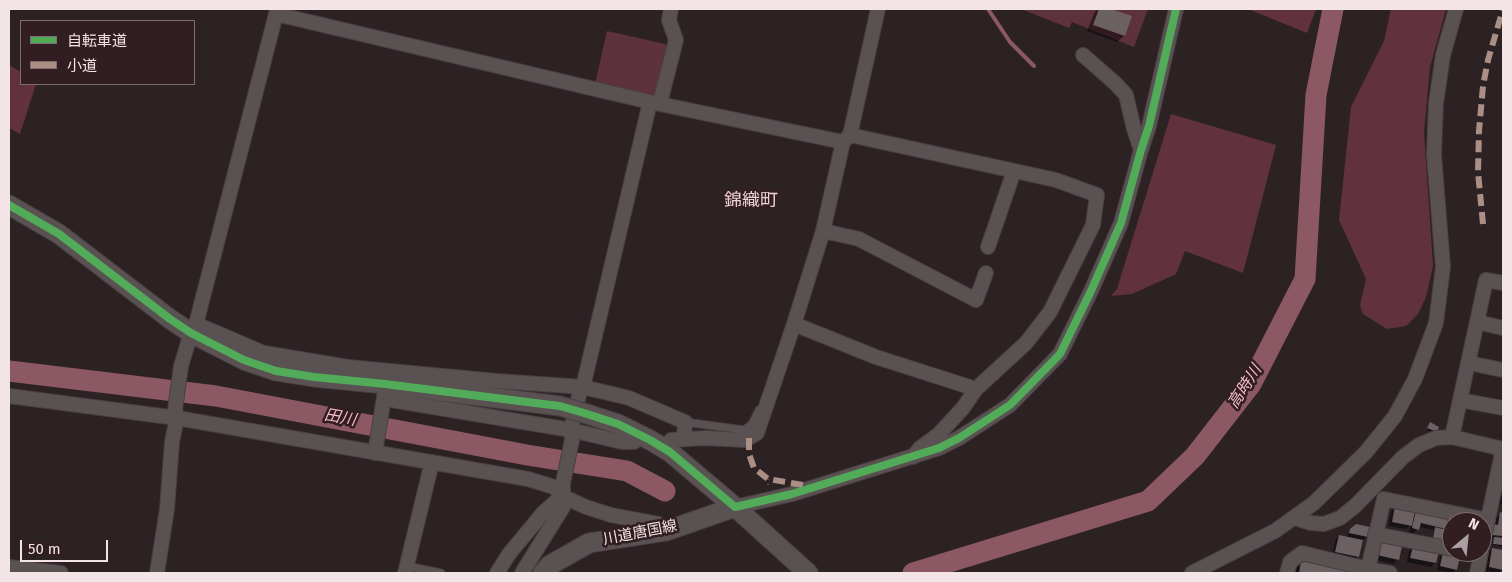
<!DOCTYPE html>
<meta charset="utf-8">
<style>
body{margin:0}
#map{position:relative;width:1512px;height:582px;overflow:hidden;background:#2c2224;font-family:"Fira Sans","Noto Sans JP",sans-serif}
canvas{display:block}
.frame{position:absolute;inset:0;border:10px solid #f3e4e7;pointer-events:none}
.legend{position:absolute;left:20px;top:20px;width:175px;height:65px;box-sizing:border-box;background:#311d22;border:1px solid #7f6d71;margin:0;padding:6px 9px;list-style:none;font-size:15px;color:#f3e4e7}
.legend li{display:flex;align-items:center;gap:10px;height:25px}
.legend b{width:25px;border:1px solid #7f6d71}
.north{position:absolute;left:1442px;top:512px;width:50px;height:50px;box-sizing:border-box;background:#311d22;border:1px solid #7f6d71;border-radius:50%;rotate:28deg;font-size:14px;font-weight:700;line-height:20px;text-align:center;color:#f3e4e7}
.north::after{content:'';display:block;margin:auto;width:18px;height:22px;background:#ada0a3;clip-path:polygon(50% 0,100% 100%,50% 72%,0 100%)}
.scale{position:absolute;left:20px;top:540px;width:88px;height:22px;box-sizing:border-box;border:2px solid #f3e4e7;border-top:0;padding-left:6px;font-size:15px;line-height:18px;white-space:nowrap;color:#f3e4e7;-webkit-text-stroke:4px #311d22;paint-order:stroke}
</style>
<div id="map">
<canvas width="1512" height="582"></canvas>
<div class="frame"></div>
<ul class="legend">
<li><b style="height:6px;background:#51ab58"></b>自転車道</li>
<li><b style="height:6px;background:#ac8f84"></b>小道</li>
</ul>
<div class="north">N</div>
<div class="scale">50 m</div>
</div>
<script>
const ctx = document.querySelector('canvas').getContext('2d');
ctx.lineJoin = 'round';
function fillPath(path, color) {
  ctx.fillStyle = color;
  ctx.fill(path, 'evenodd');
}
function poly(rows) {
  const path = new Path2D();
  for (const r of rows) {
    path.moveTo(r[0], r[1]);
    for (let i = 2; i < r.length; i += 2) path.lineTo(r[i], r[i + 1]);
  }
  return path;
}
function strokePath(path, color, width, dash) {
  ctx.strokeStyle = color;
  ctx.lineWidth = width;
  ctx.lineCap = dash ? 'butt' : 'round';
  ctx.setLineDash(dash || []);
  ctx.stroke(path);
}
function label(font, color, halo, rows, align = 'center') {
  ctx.font = font + ' "Fira Sans","Noto Sans JP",sans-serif';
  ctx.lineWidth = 5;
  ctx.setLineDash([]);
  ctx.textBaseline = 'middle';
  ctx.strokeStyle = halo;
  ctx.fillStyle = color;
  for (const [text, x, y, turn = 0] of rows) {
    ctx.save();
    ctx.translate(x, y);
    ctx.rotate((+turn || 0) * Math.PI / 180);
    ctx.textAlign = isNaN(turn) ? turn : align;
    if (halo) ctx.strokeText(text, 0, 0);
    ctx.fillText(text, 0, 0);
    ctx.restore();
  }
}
fillPath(poly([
 [1021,9,1148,9,1134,47,1072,22,1069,28],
 [607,31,665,44,668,48,655,98,595,84]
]), '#5e323d');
fillPath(poly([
 [1248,9,1316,9,1307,33],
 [1391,9,1446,9,1430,67,1424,132,1433,266,1426,297,1418,314,1406,326,1387,329,1363,314,1360,305,1366,279,1339,220,1351,107,1384,41],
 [9,65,21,72,21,84,36,84,20,134,9,128],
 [1171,114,1276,145,1243,273,1185,251,1176,274,1132,294,1111,296,1117,289]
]), '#61323e');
fillPath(poly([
 [1098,9,1107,9,1130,17,1124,36,1117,42,1087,31,1094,13],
 [1429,426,1438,428,1434,433,1427,430],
 [1503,483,1503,504,1497,503,1501,486],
 [1395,508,1412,516,1417,512,1446,524,1452,518,1452,542,1432,540,1434,530,1419,527,1414,533,1409,532,1411,525,1406,529,1388,526,1391,512],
 [1501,514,1503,514,1503,537,1496,536,1496,538,1503,540,1503,547,1492,545,1493,539,1489,539,1490,530,1495,526,1496,518],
 [1351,530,1367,536,1363,540,1361,540,1358,556,1354,560,1332,556,1335,541,1339,536,1346,538],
 [1381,542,1401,547,1397,560,1393,564,1374,559],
 [1413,547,1435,563,1431,567,1407,562,1409,551],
 [1493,549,1503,551,1503,573,1501,573,1502,570,1498,573,1486,571,1489,553],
 [1444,553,1456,569,1452,573,1437,570,1440,557],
 [1302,563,1354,573,1295,573,1295,569]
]), '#0007');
strokePath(poly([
 [988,9,1010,42,1034,66]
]), '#8c5864', 4);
strokePath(poly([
 [9,371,216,396,527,455,627,471,665,491],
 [913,573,1148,501,1195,456,1251,384,1305,279,1316,95,1333,9]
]), '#8c5864', 21);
fillPath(poly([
 [1099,9,1111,9,1132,16,1125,36,1093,25],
 [1430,422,1439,427,1437,432,1427,428],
 [1395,506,1415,510,1412,526,1392,522],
 [1416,510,1448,518,1446,529,1421,523,1419,530,1412,528],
 [1500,512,1503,513,1502,536,1492,535,1494,524,1498,525],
 [1451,517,1472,522,1452,522,1452,538,1447,537],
 [1356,524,1370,527,1368,537,1349,533,1350,529],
 [1435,527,1447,530,1444,541,1433,538],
 [1339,535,1363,540,1359,557,1335,552],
 [1494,537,1503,538,1503,545,1493,544],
 [1381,541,1402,546,1399,560,1377,555],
 [1413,546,1439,551,1436,563,1410,558],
 [1492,548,1503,550,1503,570,1489,567],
 [1443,552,1460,556,1457,570,1440,566],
 [1301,561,1356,572,1356,573,1299,573]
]), '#6b6163');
const lane = poly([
 [685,422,744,430,752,424,759,410],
 [407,566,441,573]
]);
const street = poly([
 [278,9,276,14,650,102,843,142],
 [1083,55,1116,84,1126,95,1134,129,1141,150],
 [660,103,676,40,669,20,671,9],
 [850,135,878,9],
 [823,231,859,239,976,300,986,273],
 [988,247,1014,171],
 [1477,322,1503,328],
 [196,324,276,14],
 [794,324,876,357,976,389],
 [1469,363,1503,370],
 [9,396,177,418,528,479,554,487,562,496,586,507,611,515,659,524,666,531],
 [385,399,571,430,622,442,634,442],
 [1460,400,1503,408],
 [1452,437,1486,280,1503,283],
 [671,440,705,438,745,440,757,433,794,324,823,231,843,142,850,135,1056,180,1097,195,1093,225,1050,312,1026,343,976,389,963,408,938,435,920,448,913,457],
 [375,453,385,391],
 [735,507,792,494,939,448,959,438,1010,405,1060,354,1091,291,1121,223,1141,150,1149,126,1176,9],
 [1295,518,1311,523,1324,524,1340,518,1355,506,1403,457,1419,445,1436,438,1452,437,1503,449],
 [1375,534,1452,549],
 [1482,547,1503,449],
 [9,567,61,573],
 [1368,569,1390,573],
 [157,573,167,509,172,442,177,418,175,410,181,366,191,333,196,324,264,353,348,367,497,381,583,387,629,398,685,422,684,439],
 [405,573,432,462],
 [497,573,509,554,543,513,562,496],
 [522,573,563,507,563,483,572,440,571,430,579,395,583,387,650,102],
 [1192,573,1275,531,1314,503,1366,452,1395,416,1415,379,1436,323,1443,267,1434,155,1436,103,1443,55,1456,9],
 [1287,573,1290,562,1302,553,1368,569,1384,499,1488,520],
 [1477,573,1481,552]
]);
const secondary = poly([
 [9,205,59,234,170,319,191,333,244,360,276,371,314,377,385,384,560,406],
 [584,413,618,424,650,440,670,452,735,507],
 [543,573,550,565,589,543,666,531,735,507,808,573]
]);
strokePath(lane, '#493f41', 9);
strokePath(street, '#493f41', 16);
strokePath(secondary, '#493f41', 21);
strokePath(poly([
 [768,479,768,486]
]), '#5c5557', 2, [1, 4]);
strokePath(lane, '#5a5153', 7);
strokePath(street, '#5a5153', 14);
strokePath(secondary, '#5a5153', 19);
const secondaryBridge = poly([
 [560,406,584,413]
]);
strokePath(secondaryBridge, '#493f41', 21, []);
strokePath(secondaryBridge, '#5a5153', 19);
strokePath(poly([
 [1483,224,1478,172,1479,131,1483,86,1488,60,1503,9],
 [749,438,749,454,754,468,768,479,809,486]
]), '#ac8f84', 6, [12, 6]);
strokePath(poly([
 [9,205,59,234,170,319,191,333,244,360,276,371,314,377,385,384,535,403,560,406,584,413,618,424,650,440,670,452,735,507,792,494,939,448,959,438,1010,405,1060,354,1091,291,1121,223,1141,150,1149,126,1176,9]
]), '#51ab58', 8);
label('15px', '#f3e4e7', '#311d22', [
 ["川道唐国線",640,533,-11]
]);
label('italic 16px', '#f4bec9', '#311d22', [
 ["高時川",1245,387,-57],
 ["田川",340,418,10]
]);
label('18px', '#ecd0d6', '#311d22', [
 ["錦織町",751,201]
]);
</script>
